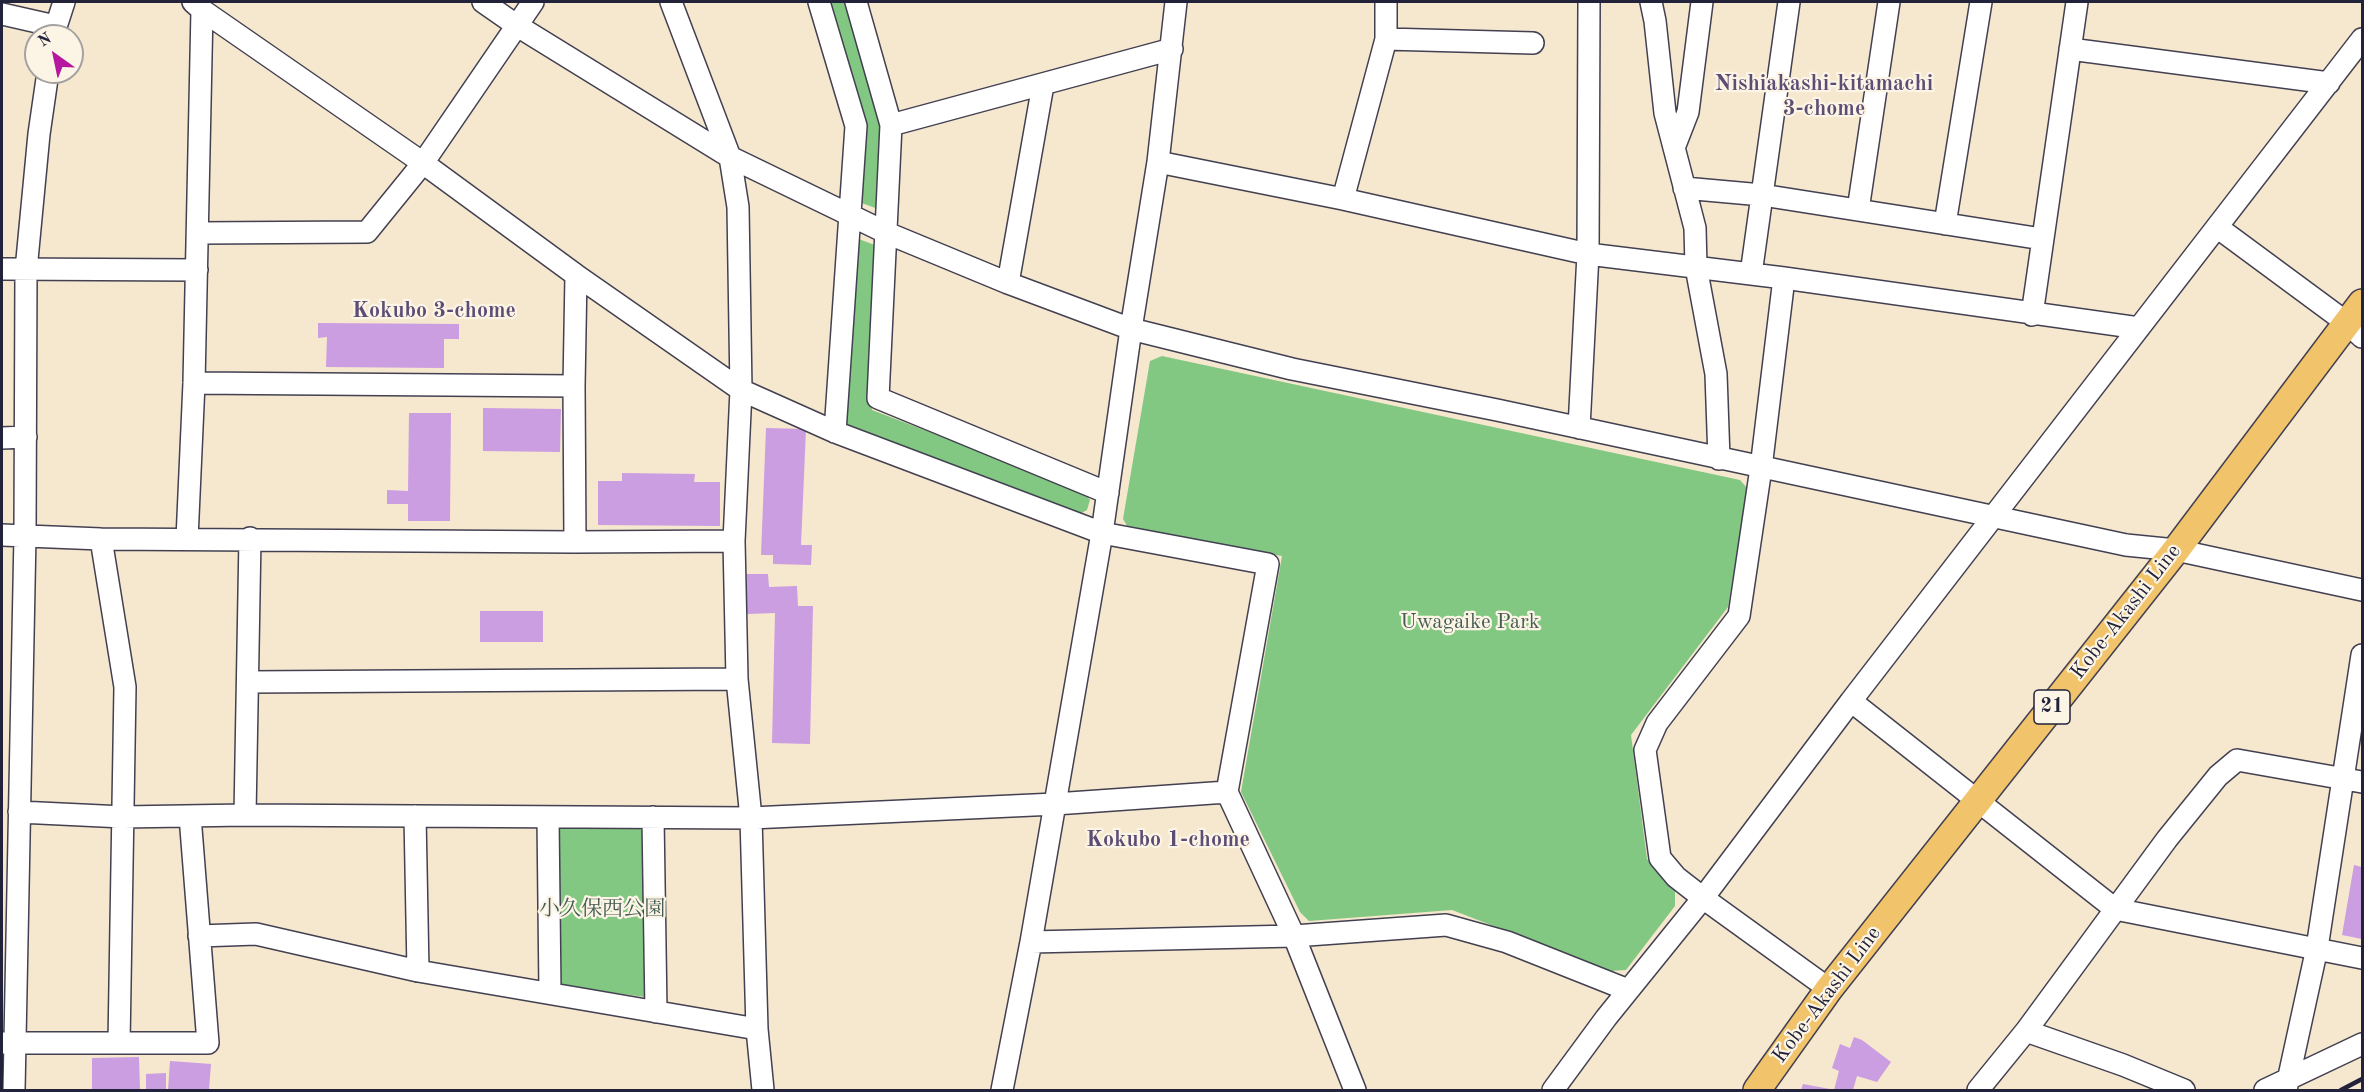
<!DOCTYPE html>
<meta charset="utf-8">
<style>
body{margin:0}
#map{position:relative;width:2364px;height:1092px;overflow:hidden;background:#f6e7cf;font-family:"Old Standard TT",serif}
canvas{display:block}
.frame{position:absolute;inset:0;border:3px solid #22223b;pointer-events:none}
.north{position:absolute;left:24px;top:24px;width:60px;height:60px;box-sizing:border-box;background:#fcf5e5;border:2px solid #a5a1a1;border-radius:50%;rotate:327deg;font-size:16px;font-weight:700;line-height:24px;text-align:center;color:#22223b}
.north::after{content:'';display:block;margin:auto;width:21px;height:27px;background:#b5179e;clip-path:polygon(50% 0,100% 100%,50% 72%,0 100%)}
</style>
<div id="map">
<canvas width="2364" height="1092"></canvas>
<div class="frame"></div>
<div class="north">N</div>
</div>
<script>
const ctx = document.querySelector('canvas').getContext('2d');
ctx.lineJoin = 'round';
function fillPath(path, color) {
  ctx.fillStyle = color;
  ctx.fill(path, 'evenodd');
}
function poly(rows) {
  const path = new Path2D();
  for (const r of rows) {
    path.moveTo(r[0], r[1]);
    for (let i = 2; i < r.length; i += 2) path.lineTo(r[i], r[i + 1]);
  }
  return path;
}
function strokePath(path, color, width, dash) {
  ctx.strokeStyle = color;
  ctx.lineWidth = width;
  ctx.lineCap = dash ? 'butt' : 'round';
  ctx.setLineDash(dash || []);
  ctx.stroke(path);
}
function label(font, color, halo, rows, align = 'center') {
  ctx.font = font + ' "Old Standard TT","Noto Serif JP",serif';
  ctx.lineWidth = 4.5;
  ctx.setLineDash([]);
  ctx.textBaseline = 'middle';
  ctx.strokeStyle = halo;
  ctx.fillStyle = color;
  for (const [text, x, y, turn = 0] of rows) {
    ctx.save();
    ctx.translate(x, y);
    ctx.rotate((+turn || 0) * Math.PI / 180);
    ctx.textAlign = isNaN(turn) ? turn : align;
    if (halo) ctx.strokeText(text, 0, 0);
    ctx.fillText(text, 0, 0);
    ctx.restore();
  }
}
fillPath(poly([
 [825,2,850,2,885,122,881,210,856,201,860,126],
 [856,238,880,247,872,410,1081,490,1090,500,1087,510,1076,516,844,423],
 [1162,356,1740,480,1748,489,1728,607,1631,735,1647,859,1675,891,1675,906,1626,970,1610,971,1452,910,1309,921,1300,912,1241,792,1282,556,1129,529,1123,519,1150,361],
 [558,826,642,827,647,830,651,992,645,997,556,985]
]), '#83c882');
fillPath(poly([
 [318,323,459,324,459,339,444,339,444,368,326,367,327,337,318,338],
 [483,408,561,409,560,452,483,451],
 [409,413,451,413,450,521,408,521,408,504,387,504,387,490,408,491],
 [766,428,806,429,801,545,812,545,811,565,773,564,773,555,761,555],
 [622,473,695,474,694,482,720,482,720,526,598,525,598,481,622,481],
 [746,574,768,574,769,587,797,586,798,606,813,606,810,744,772,743,775,613,747,614],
 [480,611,543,611,543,642,480,642],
 [2354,865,2362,867,2362,939,2342,935],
 [1854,1037,1862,1040,1891,1062,1877,1082,1857,1076,1853,1090,1834,1090,1839,1071,1832,1068,1840,1044,1850,1048],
 [139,1057,140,1090,92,1090,92,1058],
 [170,1061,211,1064,209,1090,168,1090],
 [166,1073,166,1090,146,1090,146,1074],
 [1803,1084,1830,1089,1830,1090,1801,1090]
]), '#cb9de1');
const minor = poly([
 [193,2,202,10,423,163,576,275,741,390,835,432,1102,533,1268,564,1227,792,1294,936,1355,1090],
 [483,2,516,25,730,157,887,233,1008,283,1131,329,1292,369,1497,410,2126,545,2176,550,2362,590],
 [671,2,730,157,738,207,741,390,734,541,737,679,751,818,757,1029,763,1090],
 [819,2,856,126,835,432],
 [856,2,891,125,878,398,1108,493],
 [1651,2,1655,21,1665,113,1695,228,1696,267,1716,374,1719,459],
 [2,14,55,26],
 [53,36,64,2],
 [1386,39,1533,43],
 [2070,49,2329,83],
 [891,125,1172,49],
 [1674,148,1688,112,1702,2],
 [1158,162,1343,199,1588,254,1784,278,2139,328],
 [1684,188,1762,195,2042,239],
 [1343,199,1386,39,1386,2],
 [1858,210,1889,2],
 [1945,224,1981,2],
 [2217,227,2347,323,2362,337],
 [198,233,367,232,423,163,533,2],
 [2,269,197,270],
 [1751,274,1789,2],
 [1784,278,1761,468,1739,616,1657,723,1645,750,1660,858,1676,877,1703,898,1829,989],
 [1008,283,1043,85],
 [2032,315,2077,2],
 [194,383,574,386],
 [1579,428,1588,254,1589,2],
 [2,438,26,437],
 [2,535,101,539,575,542,734,541],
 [101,539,125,687,119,1043],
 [187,539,194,383,202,10],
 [575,542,574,386,576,275],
 [248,682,737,679],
 [1851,701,2362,39],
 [19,812,123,817,245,815,751,818,1055,804,1227,792],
 [245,815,250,538],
 [415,816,418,971],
 [548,817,550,993],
 [653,817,656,1012],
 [199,936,256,934,418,971,757,1029],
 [1031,942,1294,936,1446,925,1507,942,1628,990],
 [2026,1031,2123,1065,2184,1090],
 [3,1043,208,1043,190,816],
 [14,1090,25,535,26,270,39,134,48,72],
 [1002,1090,1031,942,1102,533,1131,329,1158,162,1176,2],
 [1553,1090,1606,1018,1703,898,1851,701,2115,909,2362,958],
 [1978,1090,2026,1031,2167,839,2218,776,2237,760,2362,782],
 [2265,1090,2362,1044],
 [2286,1090,2317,948,2362,655]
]);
const major = poly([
 [1757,1090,1829,989,2176,550,2362,303]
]);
strokePath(minor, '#424051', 24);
strokePath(major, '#424051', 30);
strokePath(minor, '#fff', 21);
strokePath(major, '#f1c36a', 27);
strokePath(poly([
 [2341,1090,2362,1079]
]), '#22223b', 4.5);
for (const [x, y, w] of [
 [2052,707,36]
]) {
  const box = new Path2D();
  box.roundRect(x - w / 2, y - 17, w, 34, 4.5);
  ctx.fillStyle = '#fcf5e5';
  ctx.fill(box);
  strokePath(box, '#22223b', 1.5);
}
label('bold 20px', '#22223b', null, [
 ["21",2052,707]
]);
label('21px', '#22223b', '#fcf5e5', [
 ["Kobe-Akashi Line",2126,612,-52],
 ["Kobe-Akashi Line",1827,995,-53]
]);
label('21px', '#445c54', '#fcf5e5', [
 ["Uwagaike Park",1470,622],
 ["小久保西公園",602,909]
]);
label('bold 22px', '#5d4d75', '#fcf5e5', [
 ["Nishiakashi-kitamachi",1824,84],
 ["3-chome",1824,109],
 ["Kokubo 3-chome",434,311],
 ["Kokubo 1-chome",1168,840]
]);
</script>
